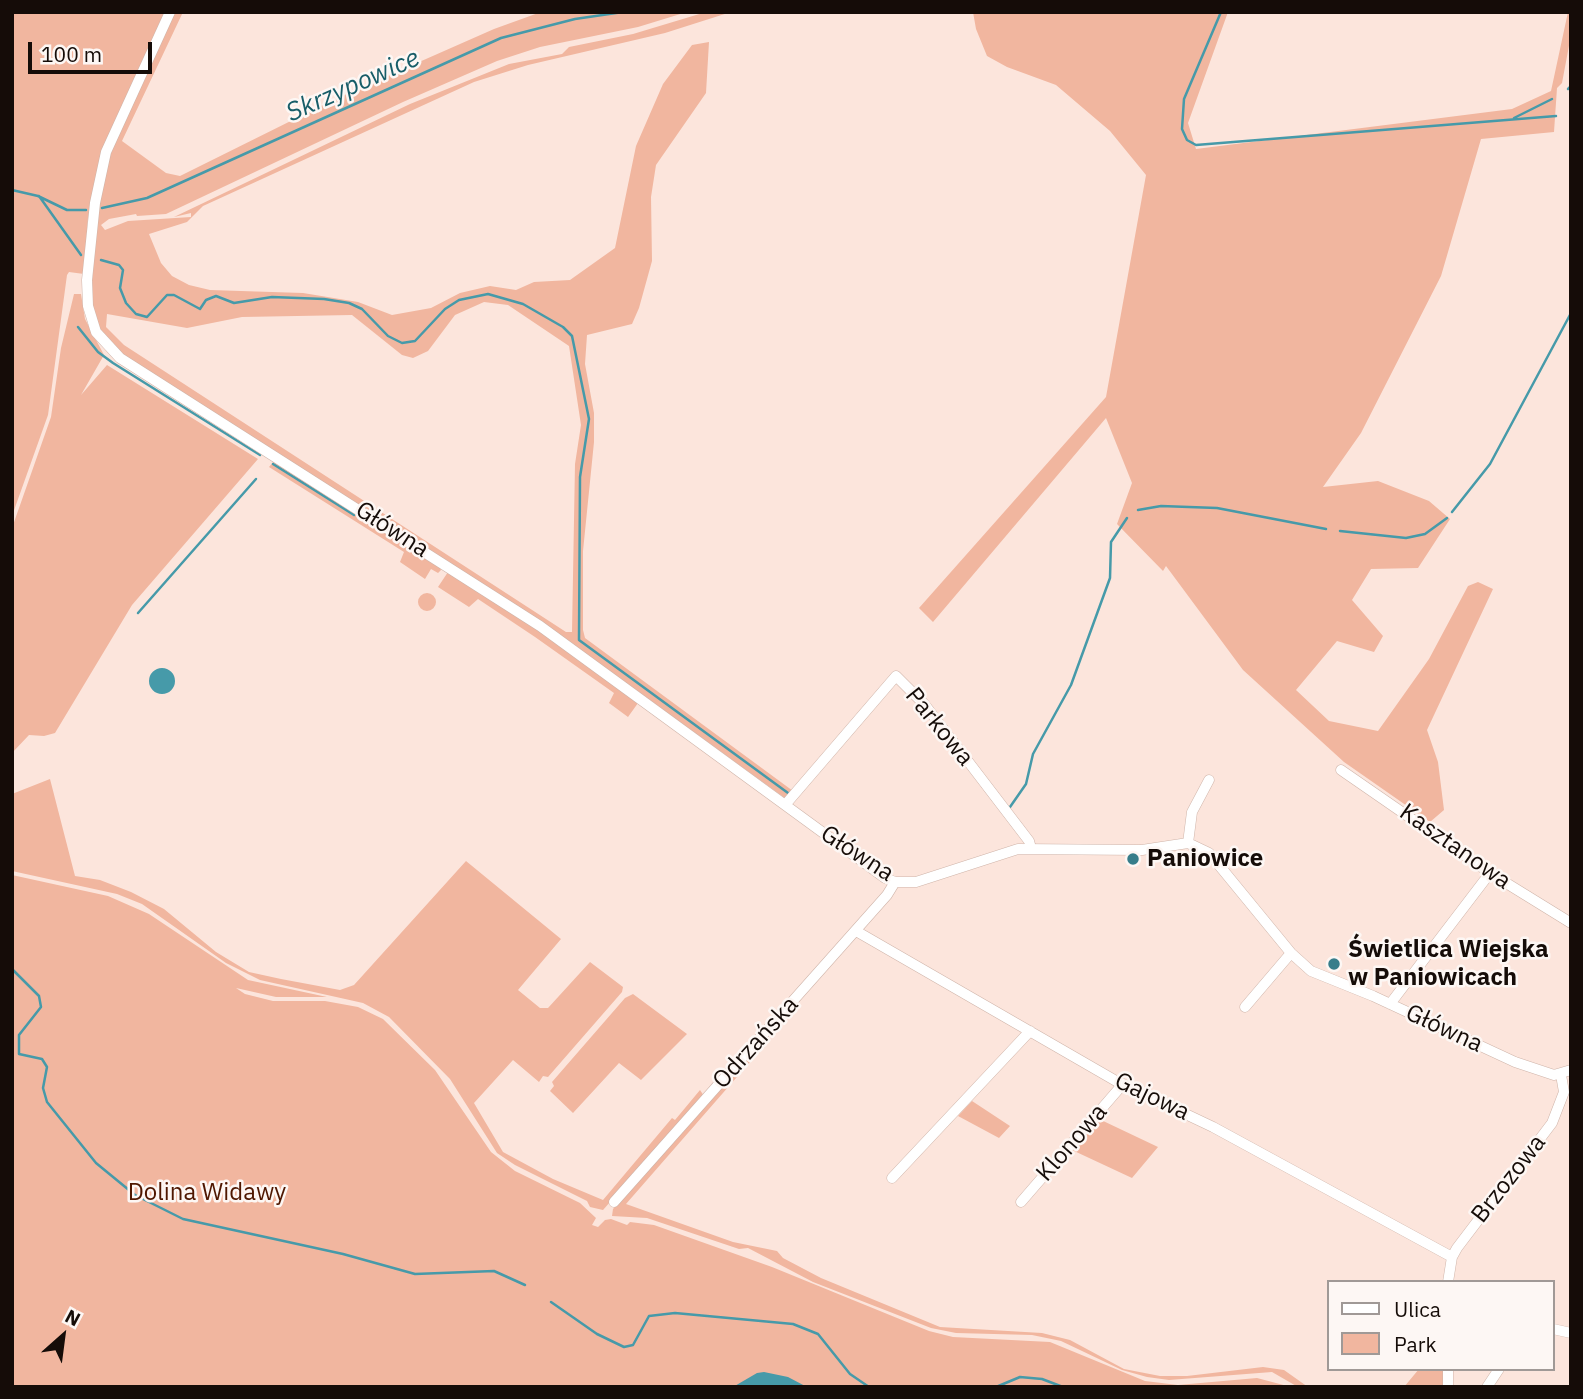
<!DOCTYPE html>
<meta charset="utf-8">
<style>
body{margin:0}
#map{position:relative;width:1583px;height:1399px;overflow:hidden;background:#fce5dc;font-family:"IBM Plex Sans",sans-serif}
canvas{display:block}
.frame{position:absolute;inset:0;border:14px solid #150c08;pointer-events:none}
.legend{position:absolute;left:1327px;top:1280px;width:228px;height:91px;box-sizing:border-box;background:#fdf7f4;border:2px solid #a09996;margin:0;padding:9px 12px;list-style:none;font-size:21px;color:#150c08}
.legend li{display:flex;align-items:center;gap:14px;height:35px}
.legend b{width:35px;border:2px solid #a09996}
.north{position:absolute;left:28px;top:1301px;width:70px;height:70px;-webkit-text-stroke:5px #fdf7f4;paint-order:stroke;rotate:28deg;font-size:19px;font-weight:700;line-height:28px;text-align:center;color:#150c08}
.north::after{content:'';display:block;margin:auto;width:24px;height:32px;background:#150c08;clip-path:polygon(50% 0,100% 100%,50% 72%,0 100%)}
.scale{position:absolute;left:28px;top:42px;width:124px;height:32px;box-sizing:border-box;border:4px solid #150c08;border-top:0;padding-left:9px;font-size:21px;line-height:24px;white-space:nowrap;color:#150c08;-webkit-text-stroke:5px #fdf7f4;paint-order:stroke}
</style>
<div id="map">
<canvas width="1583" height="1399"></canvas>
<div class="frame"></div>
<ul class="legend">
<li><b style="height:9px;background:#fff"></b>Ulica</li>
<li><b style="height:19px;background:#f1b69f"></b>Park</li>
</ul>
<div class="north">N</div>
<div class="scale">100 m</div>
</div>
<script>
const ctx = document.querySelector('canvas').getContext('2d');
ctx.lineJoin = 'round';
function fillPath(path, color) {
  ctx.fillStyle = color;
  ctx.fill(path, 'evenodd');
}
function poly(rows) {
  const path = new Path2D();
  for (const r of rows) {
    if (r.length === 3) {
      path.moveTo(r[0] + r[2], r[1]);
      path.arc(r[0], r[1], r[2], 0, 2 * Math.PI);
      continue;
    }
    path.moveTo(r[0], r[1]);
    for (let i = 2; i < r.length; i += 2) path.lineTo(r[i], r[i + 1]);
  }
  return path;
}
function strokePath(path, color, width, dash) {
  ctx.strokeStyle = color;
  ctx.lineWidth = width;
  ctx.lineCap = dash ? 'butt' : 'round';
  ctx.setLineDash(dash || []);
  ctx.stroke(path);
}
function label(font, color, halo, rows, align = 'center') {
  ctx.font = font + ' "IBM Plex Sans",sans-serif';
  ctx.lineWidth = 5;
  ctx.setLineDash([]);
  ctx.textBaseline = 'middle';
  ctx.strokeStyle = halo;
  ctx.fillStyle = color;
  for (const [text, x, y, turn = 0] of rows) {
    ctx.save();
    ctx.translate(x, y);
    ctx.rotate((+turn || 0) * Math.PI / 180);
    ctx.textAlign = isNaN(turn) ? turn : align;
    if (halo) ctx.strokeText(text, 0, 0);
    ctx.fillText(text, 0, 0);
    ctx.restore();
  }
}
fillPath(poly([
 [12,12,166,12,125,115,175,12,183,12,122,141,166,173,180,176,333,100,494,29,541,12,687,12,638,27,540,47,497,61,403,102,166,214,137,216,136,214,109,219,101,225,105,230,128,221,191,217,191,213,174,217,410,104,509,64,562,54,569,47,633,34,706,12,731,12,665,33,528,65,474,82,203,206,187,222,149,234,161,263,172,276,189,285,210,290,303,293,358,302,392,315,431,308,460,293,490,286,516,290,534,282,570,280,615,248,636,146,663,84,692,45,709,42,706,93,656,165,651,197,652,261,639,308,632,324,587,335,585,364,594,413,594,442,583,551,583,630,585,638,793,791,786,799,564,638,123,357,103,336,91,306,95,216,88,218,84,274,69,272,67,275,48,415,12,516],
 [484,302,508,305,569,346,581,425,575,464,572,632,566,632,124,345,106,327,107,314,187,328,242,317,352,315,402,355,413,358,428,351,455,315],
 [973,12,1228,12,1188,123,1196,149,1512,109,1551,91,1568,12,1571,12,1571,35,1562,83,1557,88,1554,132,1481,139,1441,276,1361,433,1323,487,1378,481,1429,501,1450,519,1418,568,1371,569,1352,600,1383,636,1374,652,1337,641,1296,690,1329,721,1378,731,1429,659,1468,586,1478,582,1493,589,1427,730,1438,762,1444,810,1430,822,1344,762,1243,670,1166,566,1163,571,1117,524,1132,483,1106,418,933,622,919,608,1106,397,1146,175,1110,131,1056,85,1007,67,987,56,976,29],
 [74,294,81,294,85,319,104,355,81,395,107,365,258,459,132,605,55,733,44,736,29,735,12,753,12,528,51,417,61,348],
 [275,460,439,564,441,570,438,573,431,569,425,579,400,562,404,552,269,467],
 [448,572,539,629,638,703,628,717,609,703,614,693,535,637,478,599,469,607,438,587],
 [427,602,9],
 [50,779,75,876,100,880,131,892,164,909,216,952,249,972,281,979,340,990,354,985,466,861,561,939,518,990,540,1008,548,1008,590,962,623,987,622,992,548,1077,543,1076,539,1082,513,1060,474,1103,503,1152,553,1179,603,1200,672,1118,675,1120,700,1090,704,1096,603,1210,590,1207,587,1201,515,1165,497,1153,450,1079,389,1017,363,1003,260,980,226,963,142,904,117,894,12,871,12,794],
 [12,875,108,896,149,914,248,980,327,997,276,997,236,988,245,994,273,1001,325,1001,358,1007,383,1019,435,1070,491,1152,515,1171,580,1203,596,1218,592,1225,598,1227,605,1220,611,1219,627,1225,630,1222,654,1225,772,1267,929,1331,953,1337,1050,1342,1145,1381,1178,1385,1257,1378,1291,1387,12,1387],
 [633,994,687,1034,641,1080,619,1063,573,1113,550,1091,554,1086,552,1082,625,998],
 [759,1043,764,1046,626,1204,733,1242,777,1251,783,1258,821,1278,940,1327,1042,1333,1070,1340,1124,1369,1160,1376,1187,1376,1263,1367,1284,1370,1308,1387,1298,1387,1272,1372,1169,1380,1147,1377,1122,1370,1061,1341,1032,1335,956,1333,931,1328,813,1282,748,1248,739,1249,647,1218,612,1216,613,1209],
 [972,1101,1010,1126,999,1138,958,1116],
 [1099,1119,1158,1147,1132,1178,1072,1150],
 [1419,1369,1443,1369,1443,1387,1404,1387]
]), '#f1b69f');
fillPath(poly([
 [162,681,13],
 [764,1372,788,1377,807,1387,733,1387,757,1373]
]), '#469aa9');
strokePath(poly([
 [1221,12,1184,99,1182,129,1187,140,1196,145,1556,116],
 [1568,89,1571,86],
 [1514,118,1552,99],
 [12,190,38,196,67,210,86,210],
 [39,196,81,255],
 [102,208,147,198,501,38,575,19,623,12],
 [101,260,119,265,123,270,120,288,126,303,136,314,147,317,167,295,174,295,200,309,206,300,216,296,234,303,272,297,324,299,349,303,362,309,388,336,402,343,415,341,445,309,459,300,488,294,523,304,563,327,572,336,589,419,580,477,579,640,788,793],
 [78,327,98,352,113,363,260,455],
 [273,464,354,515],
 [1138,510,1161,506,1217,508,1326,529],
 [1452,512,1490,464,1571,313],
 [1340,531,1406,538,1425,534,1447,518],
 [138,613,256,479],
 [1010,807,1026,784,1033,754,1071,685,1110,578,1111,542,1127,518],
 [12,969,39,996,41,1007,19,1035,19,1054,42,1059,47,1067,43,1088,47,1102,96,1163,135,1195,183,1219,343,1254,415,1274,494,1271,525,1285],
 [551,1302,597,1334,624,1347,633,1345,649,1316,675,1313,793,1324,818,1334,850,1374,869,1387],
 [996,1387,1020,1377,1042,1379,1063,1387]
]), '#469aa9', 2.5);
const minor = poly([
 [170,12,106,152,95,203,87,280,88,306,96,332,120,358,540,626,885,878,895,882,916,882,1018,849,1142,850,1188,843,1209,853,1291,953,1311,971,1373,996,1515,1062,1554,1075,1571,1070],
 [1341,770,1490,873,1571,923],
 [785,805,896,676,925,705,1029,841,1031,848],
 [1188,843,1192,812,1209,780],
 [856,931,1116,1081,1213,1127,1452,1257],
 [1390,1004,1490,873],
 [1245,1007,1291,953],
 [892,1178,1030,1031],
 [614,1202,887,895,895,882],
 [1021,1202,1123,1084],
 [1448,1282,1452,1257,1457,1248,1552,1123,1564,1092,1561,1075],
 [1553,1329,1571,1333],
 [1448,1369,1448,1387],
 [1487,1387,1499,1369]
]);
strokePath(minor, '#cfb4a9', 11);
strokePath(minor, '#fff', 10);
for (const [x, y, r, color] of [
 [1133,859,7,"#377d8a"],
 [1334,964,7,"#377d8a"]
]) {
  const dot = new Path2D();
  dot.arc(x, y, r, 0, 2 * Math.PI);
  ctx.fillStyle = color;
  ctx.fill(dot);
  strokePath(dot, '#fdf7f4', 2.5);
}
label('24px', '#150c08', '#fdf7f4', [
 ["Główna",392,530,33],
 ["Parkowa",939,727,51],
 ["Kasztanowa",1455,847,35],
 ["Główna",857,854,33],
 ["Główna",1444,1029,25],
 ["Odrzańska",756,1043,-48],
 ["Gajowa",1152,1097,26],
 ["Klonowa",1072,1143,-49],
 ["Brzozowa",1509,1179,-52]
]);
label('bold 24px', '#150c08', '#fdf7f4', [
 ["Paniowice",1147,859],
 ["Świetlica Wiejska",1348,950],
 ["w Paniowicach",1348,978]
], 'left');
label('24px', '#4f1700', '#fdf7f4', [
 ["Dolina Widawy",207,1193]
]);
label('italic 26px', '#175d68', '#fdf7f4', [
 ["Skrzypowice",353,86,-24]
]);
</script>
